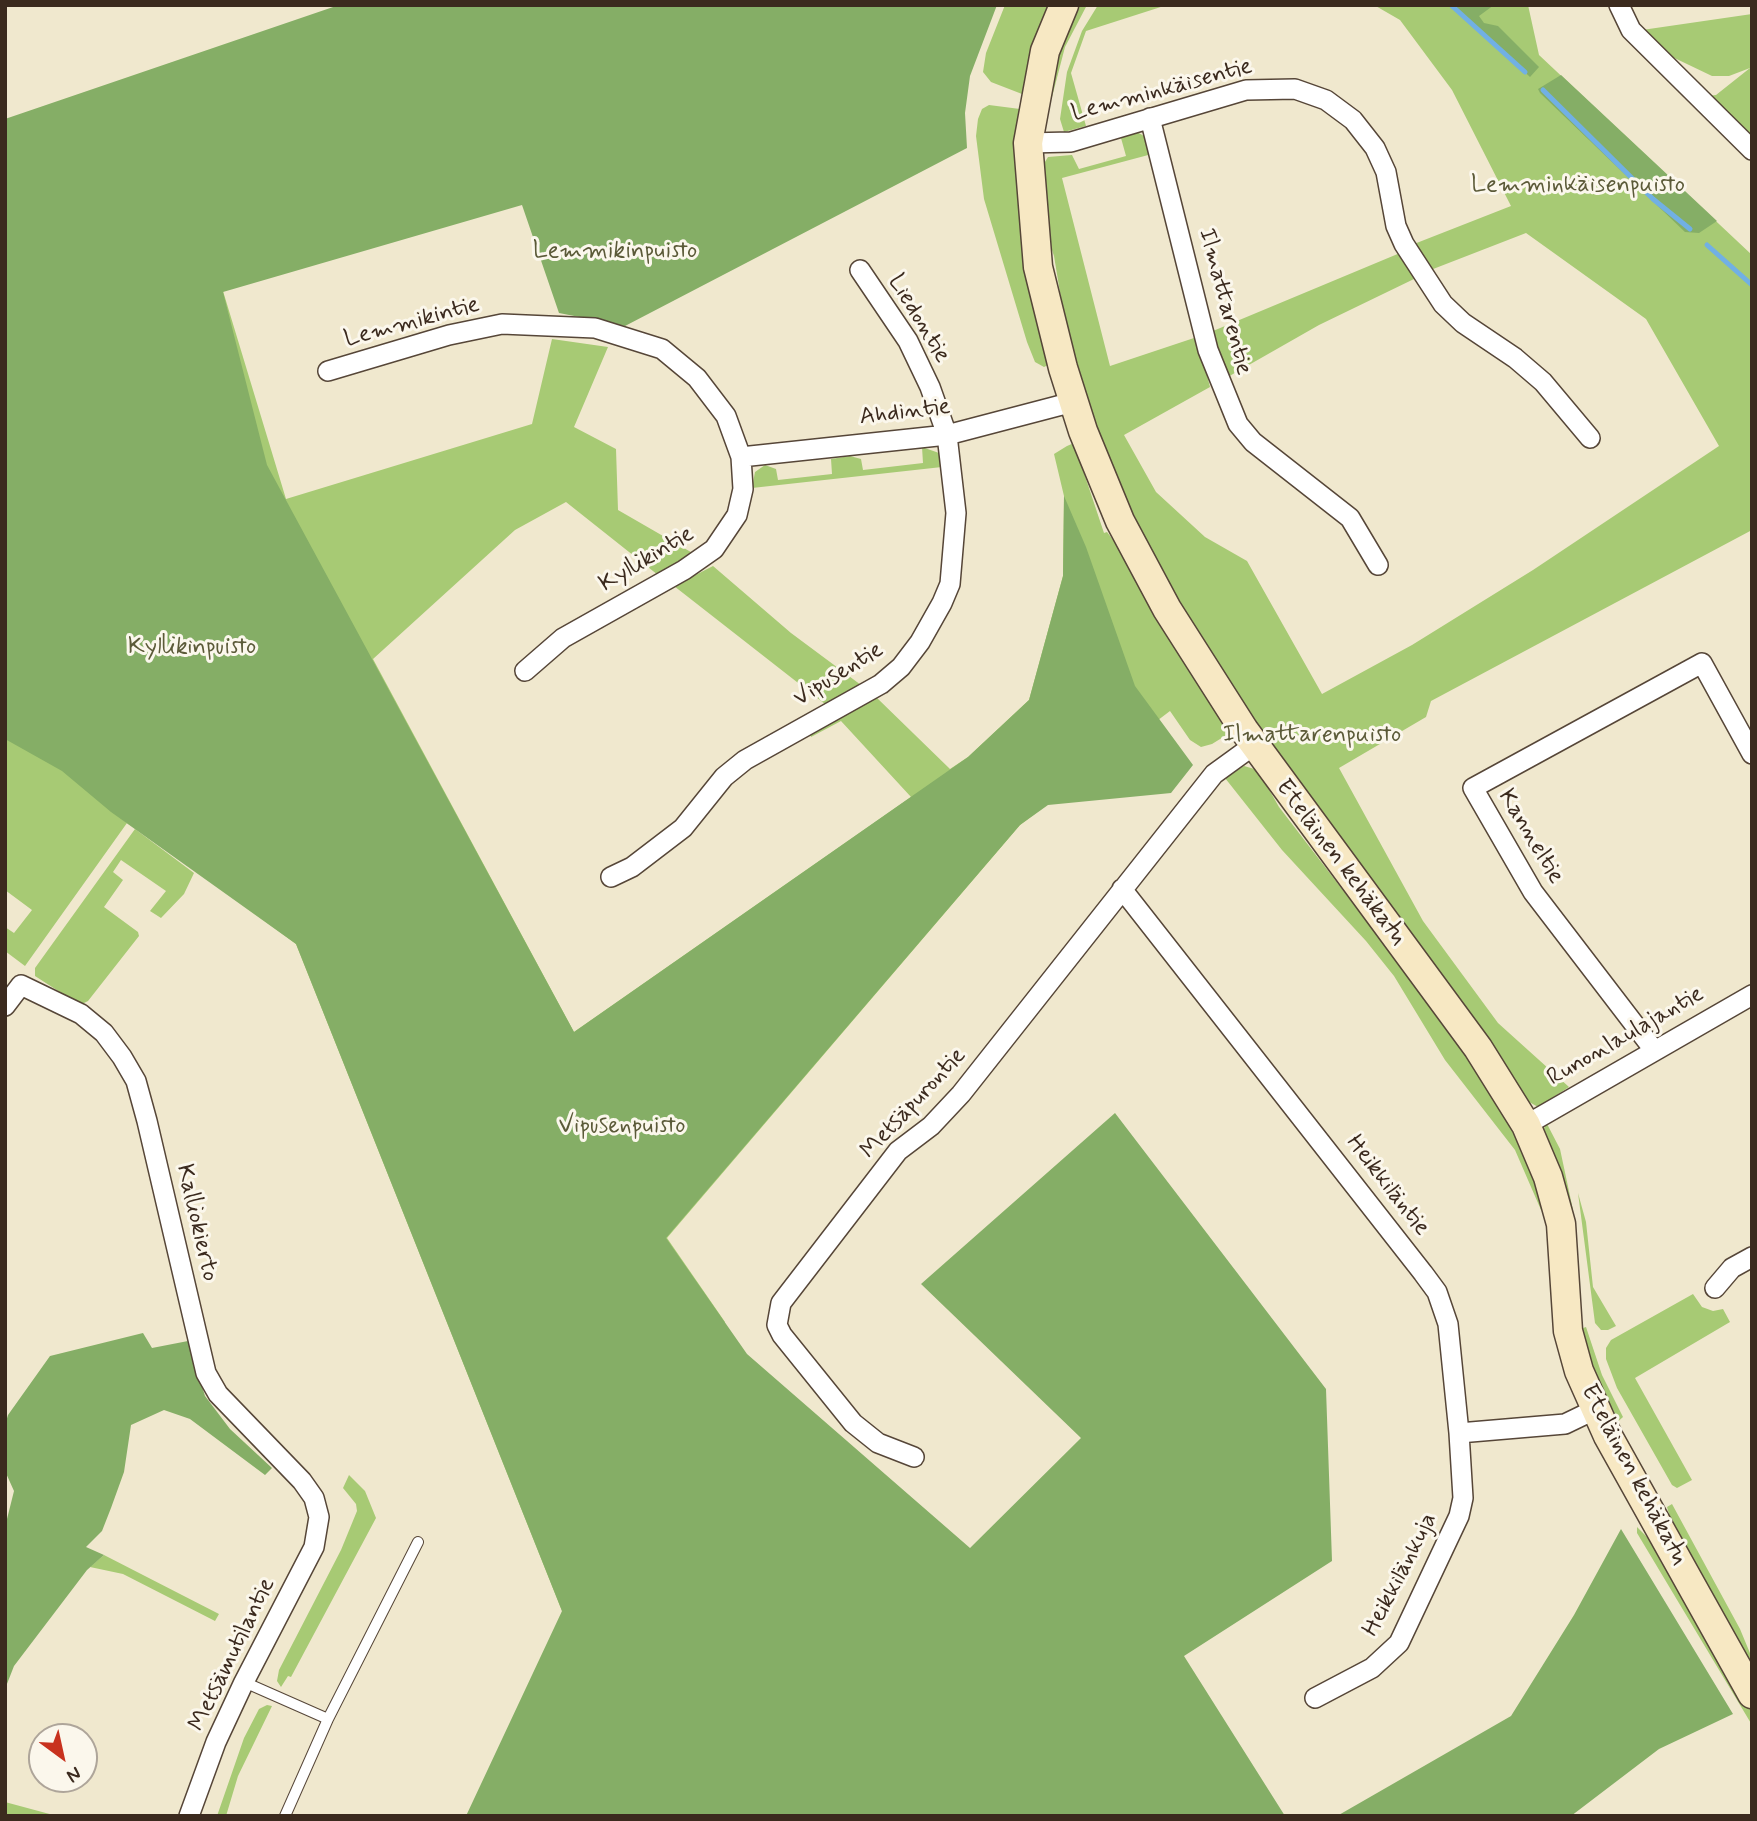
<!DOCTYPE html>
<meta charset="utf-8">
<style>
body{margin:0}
#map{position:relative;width:1757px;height:1821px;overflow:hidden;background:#f0e8ce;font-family:Mynerve,sans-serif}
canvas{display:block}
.frame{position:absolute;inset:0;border:7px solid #3b2a1e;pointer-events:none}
.north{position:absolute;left:28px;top:1723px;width:70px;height:70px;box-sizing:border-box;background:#fbf7ec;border:2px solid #aea59a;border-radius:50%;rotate:147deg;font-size:19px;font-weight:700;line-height:28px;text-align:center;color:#3b2a1e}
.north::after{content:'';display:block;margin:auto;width:24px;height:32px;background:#c8321e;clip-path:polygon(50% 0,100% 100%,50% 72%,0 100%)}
</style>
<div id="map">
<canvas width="1757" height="1821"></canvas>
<div class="frame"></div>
<div class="north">N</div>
</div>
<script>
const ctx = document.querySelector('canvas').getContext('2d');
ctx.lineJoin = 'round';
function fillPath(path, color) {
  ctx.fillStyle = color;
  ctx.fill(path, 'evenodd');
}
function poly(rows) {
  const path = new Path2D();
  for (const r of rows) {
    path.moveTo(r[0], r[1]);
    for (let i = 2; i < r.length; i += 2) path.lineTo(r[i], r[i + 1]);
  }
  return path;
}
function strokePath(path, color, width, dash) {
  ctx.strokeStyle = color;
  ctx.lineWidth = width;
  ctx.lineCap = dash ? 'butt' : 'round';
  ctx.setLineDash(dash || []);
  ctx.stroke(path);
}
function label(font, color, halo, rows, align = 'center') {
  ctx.font = font + ' Mynerve,sans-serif';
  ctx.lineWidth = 6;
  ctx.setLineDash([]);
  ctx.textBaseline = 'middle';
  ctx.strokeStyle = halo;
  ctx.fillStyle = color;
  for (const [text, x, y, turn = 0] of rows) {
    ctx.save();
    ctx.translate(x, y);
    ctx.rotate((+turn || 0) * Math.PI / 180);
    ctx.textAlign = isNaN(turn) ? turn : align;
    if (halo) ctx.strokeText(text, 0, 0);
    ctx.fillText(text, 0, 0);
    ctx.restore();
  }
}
fillPath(poly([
 [1005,5,1051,5,1034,47,1022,94,991,82,983,72,986,53],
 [1076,5,1087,5,1065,47,1052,97,1044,97,1053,63],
 [1098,5,1167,5,1086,31,1071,73,1086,126,1064,132,1060,119,1067,72,1082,31],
 [1374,5,1528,5,1539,55,1752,255,1752,530,1431,701,1426,717,1339,768,1423,921,1498,1023,1569,1087,1538,1107,1524,1099,1339,849,1178,605,1108,462,1071,359,1054,256,1044,226,1040,170,1048,157,1072,155,1079,169,1126,156,1121,138,1124,134,1135,131,1146,137,1152,154,1062,178,1110,366,1197,337,1210,387,1124,435,1156,492,1205,537,1247,561,1322,694,1412,645,1533,570,1719,446,1646,319,1526,233,1428,271,1414,244,1511,206,1452,90,1400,20],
 [1752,14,1752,140,1708,96,1716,95,1750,68,1729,76,1712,76,1664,53,1642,30],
 [989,105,1020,109,1017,146,1048,365,1044,367,1035,362,1027,342,984,199,976,136,978,119,982,109],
 [1400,253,1414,279,1319,325,1226,378,1213,331],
 [223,291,286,499,532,424,552,339,608,347,574,427,616,449,618,510,696,555,658,575,566,502,515,530,373,659,574,1032,911,797,841,721,811,737,810,734,876,697,950,769,968,757,1029,700,1063,576,1064,496,1054,454,1067,446,1074,443,1104,533,1107,532,1124,554,1233,731,1212,744,1201,747,1190,740,1170,711,1020,825,667,1238,725,1322,562,1611,296,944,76,781,127,823,25,966,5,951,5,927,14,933,32,910,5,890,5,359],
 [922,447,939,453,942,467,752,488,755,472,765,465,776,469,778,480,832,474,831,459,850,456,861,459,863,470,923,463],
 [713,566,791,633,861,685,825,704,674,586],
 [1244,766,1258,770,1279,807,1481,1070,1524,1146,1545,1209,1541,1210,1515,1150,1445,1060,1394,976,1366,941,1282,850,1225,778],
 [135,829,194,873,184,894,161,918,150,911,166,891,121,860,113,872,123,880,104,907,138,932,139,936,88,1001,80,1005,35,976,35,968],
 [1546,1122,1560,1149,1573,1210,1568,1210,1543,1132],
 [1578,1193,1586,1222,1593,1287,1616,1326,1608,1330,1601,1330,1595,1323],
 [1693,1294,1702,1307,1713,1311,1723,1309,1730,1322,1635,1378,1692,1480,1677,1488,1672,1485,1617,1388,1606,1359,1606,1348,1611,1340],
 [1586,1327,1602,1375,1623,1417,1614,1425,1602,1400,1580,1329],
 [349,1475,365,1491,376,1518,291,1677,288,1676,281,1687,277,1681,279,1670,341,1550,357,1511,356,1504,343,1488],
 [1672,1504,1740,1629,1752,1658,1752,1673,1674,1532,1667,1507],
 [1637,1527,1659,1549,1752,1712,1752,1725,1637,1533],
 [104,1555,219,1614,215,1621,123,1574,90,1567],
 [267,1705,272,1706,238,1776,226,1816,217,1816,244,1738,259,1709],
 [5,1802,57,1816,5,1816]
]), '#a7ca74');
fillPath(poly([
 [339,5,997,5,970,76,965,113,967,148,625,326,559,313,522,205,223,292,267,465,574,1032,968,757,1029,700,1063,576,1064,496,1086,547,1135,686,1193,765,1171,793,1048,805,1020,825,666,1238,747,1354,970,1548,1081,1438,921,1284,1115,1113,1326,1389,1332,1561,1184,1656,1285,1816,466,1816,562,1611,296,944,111,812,62,771,5,739,5,119],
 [1454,5,1494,5,1479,16,1484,23,1498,26,1539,67,1530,77],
 [1561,75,1717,221,1699,233,1685,232,1540,93,1538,89],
 [143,1333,152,1348,188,1341,205,1396,230,1429,272,1468,265,1475,190,1419,164,1410,131,1425,124,1472,111,1508,102,1531,86,1547,104,1555,87,1570,14,1666,5,1689,5,1527,14,1491,5,1471,5,1425,8,1415,50,1356],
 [1621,1529,1733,1714,1659,1749,1571,1816,1337,1816,1511,1716,1574,1615]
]), '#85ae66');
strokePath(poly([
 [1451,5,1525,72],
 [1543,90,1653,199,1690,229],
 [1707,245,1752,285]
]), '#71b0e4', 5);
const lane = poly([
 [244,1682,328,1719],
 [285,1816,328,1719,418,1542]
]);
const street = poly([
 [1619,5,1631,30,1752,150],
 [1150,118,1208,350,1238,424,1253,442,1350,518,1378,565],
 [1028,143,1071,142,1246,90,1295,89,1326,100,1353,120,1375,148,1386,172,1396,226,1404,244,1443,304,1463,323,1515,358,1543,382,1590,438],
 [328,371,449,335,502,324,595,328,662,349,697,378,726,416,741,457,743,489,737,515,714,549,684,570,563,638,525,671],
 [741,457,947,435,1073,402],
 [611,877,632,867,683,828,724,777,745,760,881,684,901,667,920,642,942,603,950,584,956,513,947,435,930,387,908,341,860,270],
 [1122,889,1423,1273,1437,1292,1448,1324,1459,1433,1463,1498,1459,1516,1399,1643,1372,1668,1315,1698],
 [5,1006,21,985,81,1014,104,1033,122,1057,136,1081,147,1121,206,1373,218,1394,302,1481,314,1498,319,1517,314,1547,244,1682,216,1742,189,1816],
 [1654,1050,1533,892,1473,788,1702,663,1752,754],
 [1526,1125,1752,995],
 [1715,1288,1732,1268,1752,1257],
 [1459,1433,1565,1424,1594,1410],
 [914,1457,878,1443,853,1423,782,1335,777,1325,781,1303,898,1151,931,1126,961,1094,1214,774,1254,745]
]);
const secondary = poly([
 [1064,5,1045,51,1028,143,1038,267,1063,368,1083,431,1120,521,1167,609,1244,730,1478,1048,1526,1125,1548,1177,1561,1224,1568,1331,1579,1371,1608,1436,1752,1694]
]);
strokePath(lane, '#564638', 12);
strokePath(street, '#564638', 22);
strokePath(secondary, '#564638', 31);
strokePath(lane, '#fff', 10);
strokePath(street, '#fff', 19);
strokePath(secondary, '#f7e8c3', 28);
label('24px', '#3b2a1e', '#fbf7ec', [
 ["Lemminkäisentie",1162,91,-15],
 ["Ilmattarentie",1224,302,75],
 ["Liedontie",918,319,59],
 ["Lemmikintie",412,323,-15],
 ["Ahdintie",905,413,-7],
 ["Kyllikintie",647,560,-31],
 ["Vipusentie",839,675,-32],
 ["Kanneltie",1530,837,59],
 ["Eteläinen kehäkatu",1340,863,53],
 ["Runonlaulajantie",1626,1037,-30],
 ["Metsäpurontie",914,1104,-47],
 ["Heikkiläntie",1387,1186,52],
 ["Kalliokierto",196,1223,77],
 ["Eteläinen kehäkatu",1633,1475,62],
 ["Heikkilänkuja",1401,1575,-63],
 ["Metsämutilantie",233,1655,-64]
]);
label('24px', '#5b5a38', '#fbf7ec', [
 ["Lemminkäisenpuisto",1578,186],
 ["Lemmikinpuisto",615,252],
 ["Kyllikinpuisto",192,648],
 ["Ilmattarenpuisto",1312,736],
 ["Vipusenpuisto",622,1127]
]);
</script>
